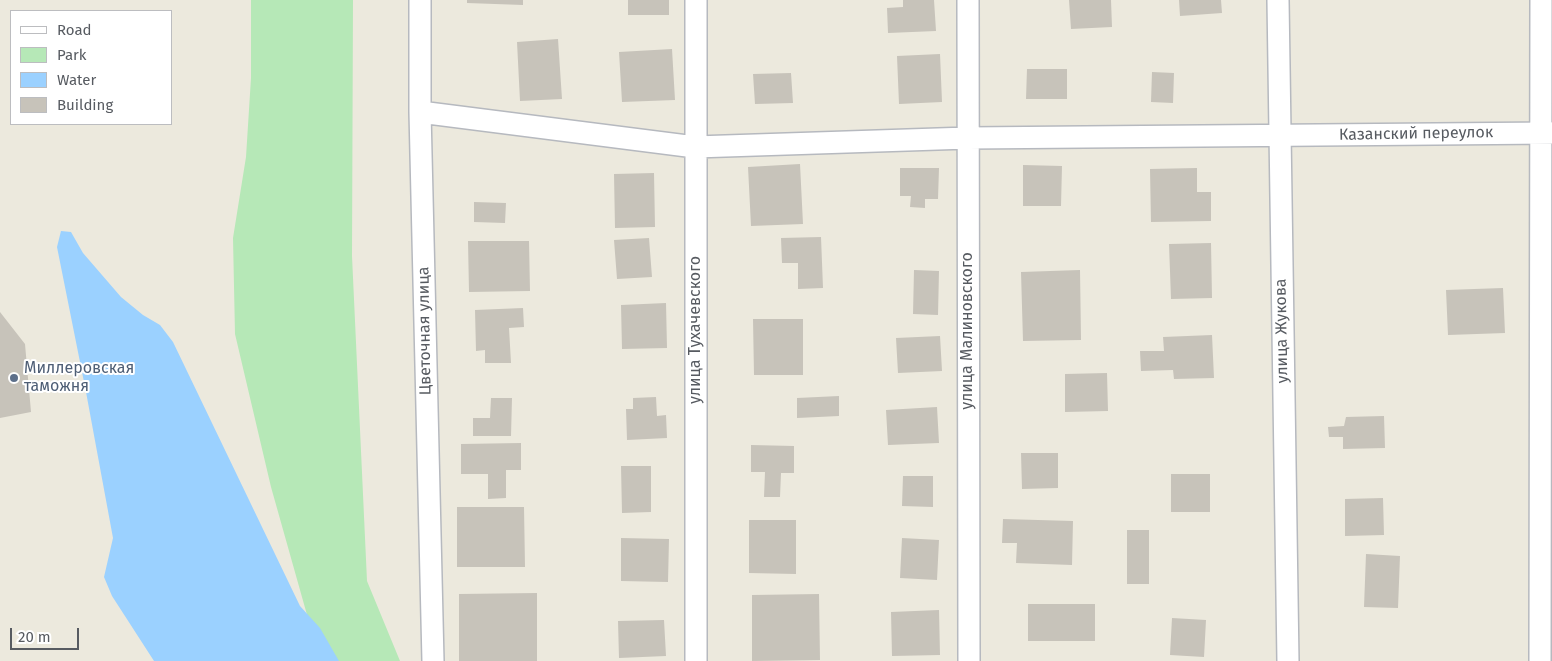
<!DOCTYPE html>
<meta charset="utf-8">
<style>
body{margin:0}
#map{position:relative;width:1552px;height:661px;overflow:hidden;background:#ece9dd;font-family:"Fira Sans",sans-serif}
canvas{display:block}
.legend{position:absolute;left:10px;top:10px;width:162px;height:115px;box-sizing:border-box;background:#fff;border:1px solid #bcbdc0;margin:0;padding:6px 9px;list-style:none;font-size:15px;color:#575b61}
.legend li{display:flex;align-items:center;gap:10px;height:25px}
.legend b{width:25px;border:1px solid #bcbdc0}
.scale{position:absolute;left:10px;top:628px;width:69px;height:22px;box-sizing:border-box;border:2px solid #575b61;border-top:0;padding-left:6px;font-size:15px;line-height:18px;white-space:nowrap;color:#575b61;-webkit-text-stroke:4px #fff;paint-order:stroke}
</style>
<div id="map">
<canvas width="1552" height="661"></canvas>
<ul class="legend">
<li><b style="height:6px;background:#fff"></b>Road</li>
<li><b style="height:14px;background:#b6e8b7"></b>Park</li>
<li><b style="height:14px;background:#9bd1ff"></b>Water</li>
<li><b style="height:14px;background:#c7c3ba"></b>Building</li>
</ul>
<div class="scale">20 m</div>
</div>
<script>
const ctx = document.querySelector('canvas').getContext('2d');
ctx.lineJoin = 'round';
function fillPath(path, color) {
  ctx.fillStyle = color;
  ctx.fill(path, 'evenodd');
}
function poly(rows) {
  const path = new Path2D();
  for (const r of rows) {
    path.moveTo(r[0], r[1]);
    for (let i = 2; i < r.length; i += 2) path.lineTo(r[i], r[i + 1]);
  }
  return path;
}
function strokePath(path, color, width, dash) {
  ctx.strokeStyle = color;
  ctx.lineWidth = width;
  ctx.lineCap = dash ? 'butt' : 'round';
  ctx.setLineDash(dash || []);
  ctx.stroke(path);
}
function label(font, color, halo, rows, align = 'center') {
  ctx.font = font + ' "Fira Sans",sans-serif';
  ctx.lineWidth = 4;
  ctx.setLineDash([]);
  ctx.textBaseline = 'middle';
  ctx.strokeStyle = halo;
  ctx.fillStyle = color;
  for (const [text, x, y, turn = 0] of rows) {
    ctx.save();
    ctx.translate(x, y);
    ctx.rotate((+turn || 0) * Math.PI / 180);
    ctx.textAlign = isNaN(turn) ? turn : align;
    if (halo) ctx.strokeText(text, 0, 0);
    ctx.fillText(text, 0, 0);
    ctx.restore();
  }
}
fillPath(poly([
 [251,0,353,0,352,256,367,581,400,661,320,661,271,487,235,334,233,238,246,157,251,78]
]), '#b6e8b7');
fillPath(poly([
 [61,231,71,232,83,253,121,297,143,315,160,325,173,342,300,606,320,628,339,661,154,661,112,596,104,577,113,538,86,392,57,247]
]), '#9bd1ff');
fillPath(poly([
 [467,0,523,0,523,5,467,3],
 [628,0,669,0,669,15,628,15],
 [903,0,934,0,936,31,888,33,887,8,903,7],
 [1069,0,1111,0,1112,27,1071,29],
 [1179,0,1221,0,1222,13,1180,16],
 [558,39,562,99,520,101,517,42],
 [672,49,675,100,622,102,619,52],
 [940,54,942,102,899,104,897,56],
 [1027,69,1067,69,1067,99,1026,99],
 [1152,72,1174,73,1173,103,1151,102],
 [791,73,793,103,755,104,753,74],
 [800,164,803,224,751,226,748,167],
 [1023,165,1062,166,1061,206,1023,206],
 [900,168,939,168,938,199,925,199,925,208,910,207,911,196,900,196],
 [1197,168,1197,192,1211,192,1211,221,1151,222,1150,169],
 [654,173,655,227,615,228,614,174],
 [474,202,506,203,505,223,474,222],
 [821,237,823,288,798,289,798,263,782,263,781,238],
 [649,238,652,277,617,279,614,240],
 [468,241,529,241,530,291,469,292],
 [1211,243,1212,298,1171,299,1169,244],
 [914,270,939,271,938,315,913,314],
 [1080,270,1081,340,1023,341,1021,272],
 [1503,288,1505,333,1448,335,1446,290],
 [666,303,667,348,622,349,621,305],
 [523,308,524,327,509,328,511,363,485,363,485,350,476,351,475,310],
 [0,312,25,344,31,412,0,418],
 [753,319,803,319,803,375,754,375],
 [1212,335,1214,378,1174,379,1173,370,1141,371,1140,351,1164,351,1163,337],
 [940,336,942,371,898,373,896,338],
 [1107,373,1108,411,1065,412,1065,374],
 [839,396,839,416,797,418,797,398],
 [656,397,657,416,666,415,667,438,627,440,626,409,633,409,633,398],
 [491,398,512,398,511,436,473,436,473,418,490,418],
 [937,407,939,443,888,445,886,410],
 [1384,416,1385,448,1343,449,1343,437,1329,437,1328,427,1344,426,1346,417],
 [521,443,521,470,506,470,506,498,488,499,488,474,461,474,461,444],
 [751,445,794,446,794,473,781,473,780,497,764,497,765,472,751,472],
 [1021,453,1058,453,1058,488,1022,489],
 [621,466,651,466,651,512,622,513],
 [1171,474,1210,474,1210,512,1171,512],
 [903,476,933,476,933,507,902,506],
 [1383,498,1384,535,1345,536,1345,499],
 [457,507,524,507,525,567,457,567],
 [1003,519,1073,521,1072,565,1016,563,1017,543,1002,543],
 [749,520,796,520,796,574,749,573],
 [1127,530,1149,530,1149,584,1127,584],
 [621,538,669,539,668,582,621,581],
 [902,538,939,540,937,580,900,578],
 [1366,554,1400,556,1398,608,1364,607],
 [537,593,537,661,459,661,459,594],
 [819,594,820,660,752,661,752,595],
 [1028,604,1095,604,1095,641,1028,641],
 [939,610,940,655,892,656,891,612],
 [1172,618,1206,620,1204,657,1170,655],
 [664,620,666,656,619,658,618,621]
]), '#c7c3ba');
const minor = poly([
 [420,0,420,112,433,661],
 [968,0,969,661],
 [1278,0,1288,661],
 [420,112,695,147,968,138,1552,133],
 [696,661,696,0],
 [1540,661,1541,0]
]);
strokePath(minor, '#b6b9bf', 24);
strokePath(minor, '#fff', 21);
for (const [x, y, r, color] of [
 [14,378,5,"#5c6f8a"]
]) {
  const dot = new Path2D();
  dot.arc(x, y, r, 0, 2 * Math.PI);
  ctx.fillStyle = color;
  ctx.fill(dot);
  strokePath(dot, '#fff', 2);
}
label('16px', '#575b61', '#fff', [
 ["Казанский переулок",1416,134,-1],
 ["улица Тухачевского",696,330,-90],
 ["Цветочная улица",425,331,-91],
 ["улица Малиновского",968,331,-90],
 ["улица Жукова",1282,331,-91]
]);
label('16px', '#4e5e75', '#fff', [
 ["Миллеровская",24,369],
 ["таможня",24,387]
], 'left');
</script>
